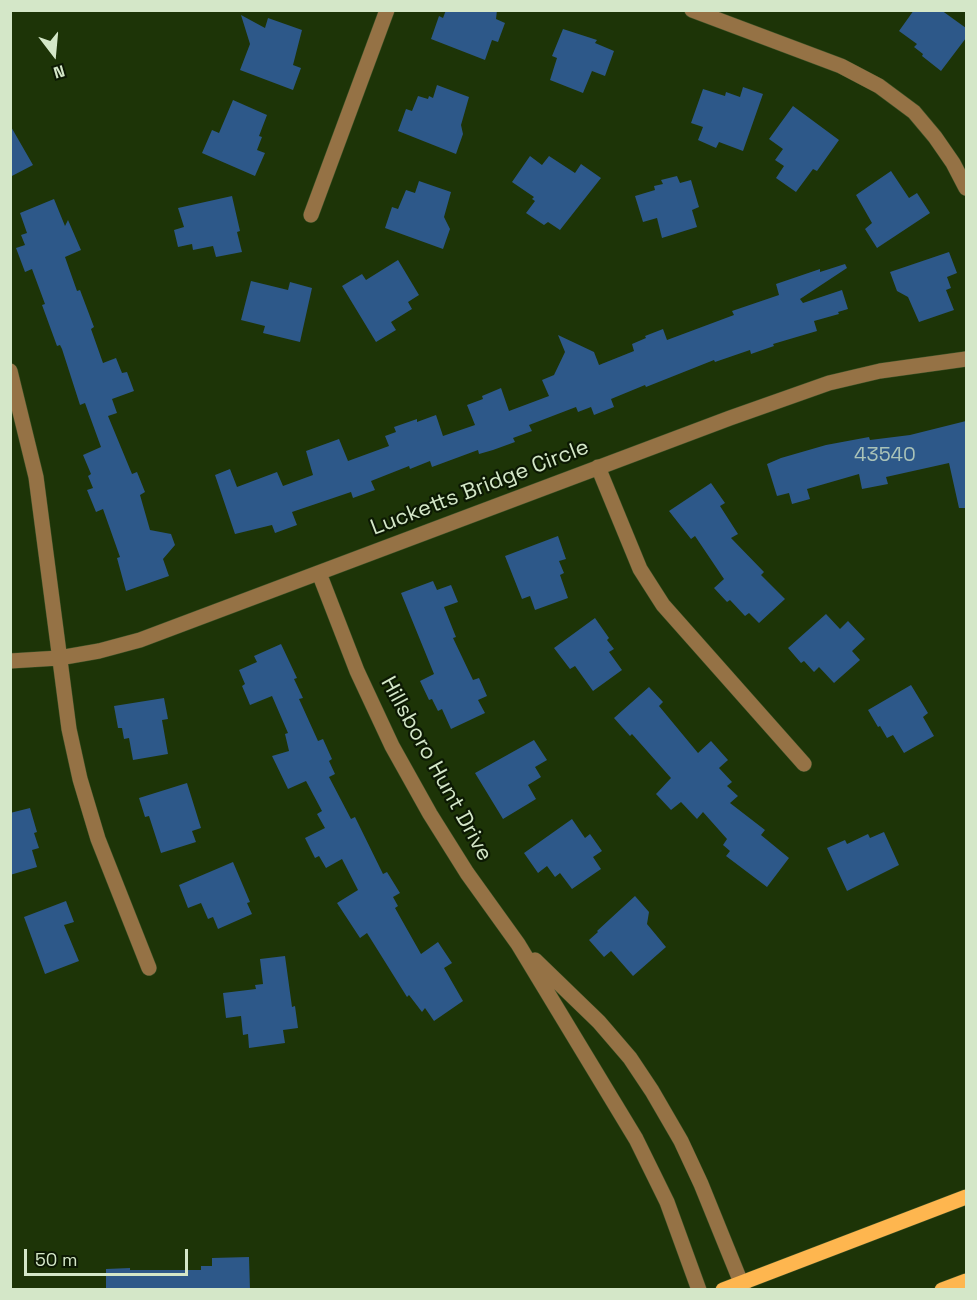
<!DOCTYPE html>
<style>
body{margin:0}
#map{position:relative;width:977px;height:1300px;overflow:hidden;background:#1d3407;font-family:"Space Grotesk",sans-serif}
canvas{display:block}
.frame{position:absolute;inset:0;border:12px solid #d4e7c8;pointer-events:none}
.north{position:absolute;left:24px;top:24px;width:60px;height:60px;-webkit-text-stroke:4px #0c1903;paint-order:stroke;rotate:164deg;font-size:16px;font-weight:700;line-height:24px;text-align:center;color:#d4e7c8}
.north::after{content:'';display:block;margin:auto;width:21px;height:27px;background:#d4e7c8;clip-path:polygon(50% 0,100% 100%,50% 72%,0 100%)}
.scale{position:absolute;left:24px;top:1249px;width:164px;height:27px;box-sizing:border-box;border:3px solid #d4e7c8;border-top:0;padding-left:8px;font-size:18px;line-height:21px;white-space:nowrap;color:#d4e7c8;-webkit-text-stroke:4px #0c1903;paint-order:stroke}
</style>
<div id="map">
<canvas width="977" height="1300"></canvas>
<div class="frame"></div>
<div class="north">N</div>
<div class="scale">50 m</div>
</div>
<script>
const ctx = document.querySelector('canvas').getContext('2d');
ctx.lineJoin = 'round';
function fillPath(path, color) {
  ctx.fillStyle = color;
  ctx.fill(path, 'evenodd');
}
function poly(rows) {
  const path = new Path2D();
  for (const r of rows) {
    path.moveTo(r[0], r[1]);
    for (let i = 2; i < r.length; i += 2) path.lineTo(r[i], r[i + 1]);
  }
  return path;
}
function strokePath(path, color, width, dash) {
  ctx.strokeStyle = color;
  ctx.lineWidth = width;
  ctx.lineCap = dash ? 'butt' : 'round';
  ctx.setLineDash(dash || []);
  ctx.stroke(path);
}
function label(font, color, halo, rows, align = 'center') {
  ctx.font = font + ' "Space Grotesk",sans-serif';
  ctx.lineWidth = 4.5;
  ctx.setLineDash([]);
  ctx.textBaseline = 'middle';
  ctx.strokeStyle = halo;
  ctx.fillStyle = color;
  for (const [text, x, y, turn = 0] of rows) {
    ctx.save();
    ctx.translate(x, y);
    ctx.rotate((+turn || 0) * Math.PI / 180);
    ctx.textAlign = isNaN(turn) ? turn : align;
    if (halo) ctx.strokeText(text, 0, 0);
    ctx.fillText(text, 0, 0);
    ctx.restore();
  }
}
fillPath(poly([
 [446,10,497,10,496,19,505,23,498,42,492,40,485,60,431,39,439,16,443,18],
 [914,10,941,10,966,28,966,38,941,71,922,56,923,54,914,47,917,44,899,31],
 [241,15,265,28,268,18,302,30,293,65,301,68,293,90,240,70,250,44],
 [563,29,597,40,595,43,614,51,605,76,592,71,583,93,550,80,557,58,552,56],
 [437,85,469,97,461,125,463,134,456,154,398,131,406,109,412,111,418,96,428,99,429,96,433,98],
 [743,87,763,94,743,151,719,142,716,148,698,140,703,127,691,123,703,89,725,96,726,92,740,97],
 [233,100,267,115,259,136,262,137,257,150,265,153,255,176,202,153,212,130,219,133],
 [793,106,839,140,817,171,813,169,796,192,776,178,784,166,775,160,783,149,769,139],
 [10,125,33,165,10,177],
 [530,156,542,165,549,156,575,173,581,164,601,178,560,230,548,222,544,225,526,213,535,201,532,199,534,197,512,182],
 [891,171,909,198,917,193,930,213,877,248,865,229,872,223,856,195],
 [677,176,680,183,691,180,699,207,692,210,697,227,662,238,657,218,643,222,635,196,655,190,654,186,663,184,661,180],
 [419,181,451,192,444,217,450,229,443,249,385,228,392,207,398,209,406,190,415,193],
 [232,196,240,231,237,232,242,252,216,257,213,246,193,250,192,244,178,247,174,230,184,227,178,208],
 [54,199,65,226,68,220,81,250,65,257,77,291,80,290,94,327,91,329,103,363,116,358,122,373,127,372,134,391,112,399,117,413,108,416,132,474,137,472,145,492,140,495,150,530,171,534,175,545,163,559,169,576,126,591,117,558,120,557,103,509,96,512,87,490,93,488,88,476,91,474,83,455,101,447,85,403,80,405,62,349,60,345,57,346,42,305,45,304,32,269,25,272,16,248,25,245,21,235,27,233,20,213],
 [949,252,957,273,947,277,951,288,946,290,954,310,919,322,908,297,897,291,890,272],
 [398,260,419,295,408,302,412,309,391,322,396,330,376,342,342,286,362,274,366,280],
 [845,264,847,268,800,299,803,303,842,290,848,309,838,312,839,314,814,321,817,331,773,344,774,346,751,354,750,350,715,362,714,360,646,387,645,385,611,399,614,407,594,415,591,407,578,412,576,407,529,425,532,431,513,438,515,442,493,450,479,454,478,450,432,467,430,461,410,469,409,466,371,481,375,490,353,498,351,492,292,512,297,525,275,533,272,525,235,534,215,475,230,469,237,487,277,472,283,486,313,475,306,451,339,439,348,461,389,446,385,436,396,432,394,427,417,419,417,422,436,415,443,436,475,425,467,405,483,399,482,396,501,388,509,411,549,396,542,380,554,375,565,352,558,335,594,352,599,365,634,351,632,344,646,338,645,336,663,329,667,340,734,315,732,311,779,295,776,284,820,269,820,272],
 [251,281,288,290,290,282,312,288,300,342,263,333,265,326,241,320],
 [966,421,966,508,959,508,949,463,886,477,888,484,862,489,859,474,807,489,810,499,792,504,789,493,777,496,767,464,781,458,826,445,869,437,870,440,910,435],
 [711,483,725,503,720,506,738,534,731,538,764,572,761,575,785,599,759,623,749,613,745,616,730,600,727,602,714,588,724,579,695,536,691,539,669,511],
 [558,536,566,559,559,561,564,573,560,575,568,598,535,610,530,596,522,599,505,556],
 [433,581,437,590,451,585,458,602,444,607,456,637,453,638,473,680,479,678,487,696,478,700,485,713,451,729,442,709,438,711,432,699,429,700,420,681,434,674,401,593],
 [826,614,840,629,848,621,865,639,852,651,860,660,834,683,819,667,814,672,804,661,801,663,788,648],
 [595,618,609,638,607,640,614,649,609,652,622,670,593,691,575,666,570,669,554,648],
 [281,644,297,678,294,679,303,698,299,699,318,741,323,739,332,759,329,761,335,774,329,777,351,819,355,817,383,874,387,872,400,893,393,897,398,906,395,908,421,954,438,942,452,963,444,968,463,1001,434,1021,425,1008,422,1012,409,995,407,997,367,933,360,938,337,903,358,890,342,859,326,868,319,856,315,858,305,838,325,828,317,814,322,811,306,781,288,789,272,756,289,751,285,734,288,733,272,696,250,705,242,686,245,684,239,670,257,662,254,656],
 [911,685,928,713,923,717,934,736,904,753,893,735,887,738,880,726,878,727,868,710],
 [649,687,663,702,659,706,698,753,711,741,728,760,719,768,732,782,727,786,738,796,730,803,765,830,761,835,789,858,767,887,726,856,730,851,723,845,727,839,703,812,697,819,681,802,671,810,656,794,671,778,632,734,630,736,614,718],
 [164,698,168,719,162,720,168,754,133,760,129,738,124,739,122,728,118,728,114,706],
 [534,740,547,760,535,767,541,777,528,785,536,799,503,819,475,773],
 [187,783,201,828,192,831,196,842,161,853,149,816,145,817,139,798],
 [30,808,37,832,34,833,39,848,32,850,37,867,10,875,10,813],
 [572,819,585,838,590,834,602,851,593,857,601,869,572,889,560,873,555,877,547,866,538,873,524,853],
 [884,832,899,865,847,891,827,848,845,840,847,844,868,834,870,838],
 [233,862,250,902,247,903,252,914,218,929,213,917,208,919,201,903,188,908,179,885],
 [635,896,649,912,647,924,666,947,633,976,611,951,604,957,589,940,598,932,597,931],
 [66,901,74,922,64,925,79,961,45,974,24,917],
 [285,956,292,1007,295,1006,298,1028,283,1030,285,1043,249,1048,248,1034,243,1035,241,1016,226,1018,223,993,256,989,255,985,263,984,260,959],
 [249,1257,250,1290,106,1290,106,1269,130,1268,130,1270,201,1270,201,1266,212,1266,212,1258]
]), '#2d5889');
const minor = poly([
 [692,10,841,66,879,86,914,112,935,137,953,163,966,188],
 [311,215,387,10],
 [10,371,36,477,69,729,80,779,98,839,149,968],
 [598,467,640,569,663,605,804,764],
 [319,573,357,671,392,746,430,814,467,873,518,944,636,1139,667,1202,699,1290],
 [10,661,59,658,99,651,140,640,730,418,829,383,880,371,966,359],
 [535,960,599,1022,630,1058,652,1091,681,1141,701,1184,744,1290]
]);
const major = poly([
 [723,1290,966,1197],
 [942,1290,966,1281]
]);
strokePath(minor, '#3a5126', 16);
strokePath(major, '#3a5126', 16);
strokePath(minor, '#957245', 15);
strokePath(major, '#feb64f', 15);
label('20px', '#aac3b8', null, [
 ["43540",885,456]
]);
label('22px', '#d4e7c8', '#0c1903', [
 ["Lucketts Bridge Circle",480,488,-21],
 ["Hillsboro Hunt Drive",436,769,61]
]);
</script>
